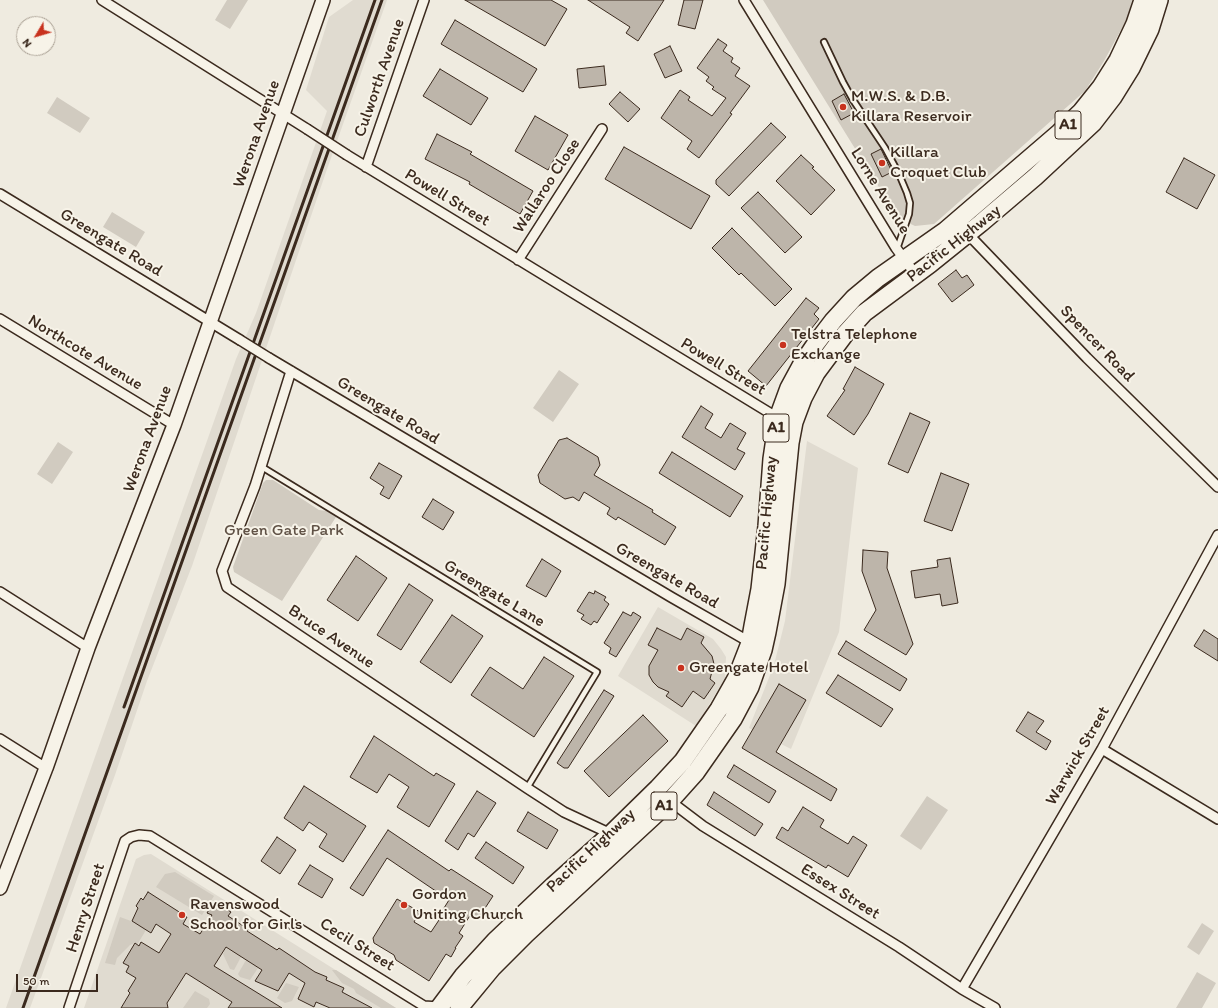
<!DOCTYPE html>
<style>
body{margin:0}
#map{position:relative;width:1218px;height:1008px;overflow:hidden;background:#efebe0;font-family:Itim,sans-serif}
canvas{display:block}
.north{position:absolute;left:16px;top:16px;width:40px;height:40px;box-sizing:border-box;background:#f7f3e8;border:1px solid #aca397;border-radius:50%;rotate:232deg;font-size:11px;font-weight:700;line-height:16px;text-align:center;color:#3b2a1e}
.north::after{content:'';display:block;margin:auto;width:14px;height:18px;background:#c8321e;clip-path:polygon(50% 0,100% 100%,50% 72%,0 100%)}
.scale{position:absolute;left:16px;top:974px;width:82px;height:18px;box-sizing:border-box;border:2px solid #3b2a1e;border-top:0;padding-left:5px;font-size:12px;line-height:14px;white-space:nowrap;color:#3b2a1e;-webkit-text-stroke:3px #f7f3e8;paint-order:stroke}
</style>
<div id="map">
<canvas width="1218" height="1008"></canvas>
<div class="north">N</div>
<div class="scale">50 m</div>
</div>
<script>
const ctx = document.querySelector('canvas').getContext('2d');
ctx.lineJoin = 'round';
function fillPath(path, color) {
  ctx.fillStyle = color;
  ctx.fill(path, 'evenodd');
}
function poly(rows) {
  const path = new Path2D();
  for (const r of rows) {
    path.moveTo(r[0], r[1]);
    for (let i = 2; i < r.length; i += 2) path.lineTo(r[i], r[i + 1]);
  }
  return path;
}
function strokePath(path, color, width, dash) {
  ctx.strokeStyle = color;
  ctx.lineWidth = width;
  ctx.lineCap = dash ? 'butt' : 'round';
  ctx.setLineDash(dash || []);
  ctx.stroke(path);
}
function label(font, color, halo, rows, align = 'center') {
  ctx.font = font + ' Itim,sans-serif';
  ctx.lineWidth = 4;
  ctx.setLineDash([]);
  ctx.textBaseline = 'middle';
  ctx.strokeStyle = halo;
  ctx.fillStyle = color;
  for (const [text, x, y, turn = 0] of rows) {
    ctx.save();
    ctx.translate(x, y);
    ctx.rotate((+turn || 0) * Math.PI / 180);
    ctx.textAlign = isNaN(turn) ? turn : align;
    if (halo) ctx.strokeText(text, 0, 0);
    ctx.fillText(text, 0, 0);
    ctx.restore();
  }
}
fillPath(poly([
 [353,0,387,0,325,175,192,566,147,681,115,775,30,1008,6,1008,236,359,256,313,327,111,306,90,329,17],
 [807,441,858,468,839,632,791,749,749,728,774,665,785,621],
 [658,607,713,639,721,649,726,657,725,678,696,726,618,676],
 [151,854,396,1008,84,1008,136,859,144,855]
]), '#e0dbd0');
fillPath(poly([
 [227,0,248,0,230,29,215,20],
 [763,0,1132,0,1128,17,1104,61,1085,91,934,224,915,226,898,218],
 [57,97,90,118,80,133,47,113],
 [112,212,145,232,136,247,103,227],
 [559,370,579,384,553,422,533,408],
 [58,442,73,452,52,484,37,474],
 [266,480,273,480,319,510,327,511,336,517,282,601,234,572,233,567,263,483],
 [927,796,948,810,921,850,900,836],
 [175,872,214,896,202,915,156,887,165,874],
 [120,917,131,921,146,930,137,945,135,943,130,945,117,958,115,965,105,963],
 [1202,923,1214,931,1199,955,1187,947],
 [226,948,241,957,234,970,230,969,223,954],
 [246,960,258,968,250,980,240,977,238,974],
 [332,970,336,970,396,1008,381,1008,356,993,354,989,342,983],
 [1197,972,1216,983,1202,1008,1176,1008],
 [286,983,299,987,292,1001,285,1003,277,998],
 [195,991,209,999,210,1004,207,1008,183,1008]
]), '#d1cbc0');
const building = poly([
 [465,0,551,0,567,9,545,46,465,0],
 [588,0,664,0,638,41,626,33,630,27,588,0],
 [684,0,703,0,695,29,678,25,684,0],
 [455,20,537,69,523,92,441,44,455,20],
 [718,39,727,45,723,51,733,58,731,62,740,68,735,76,750,86,730,113,732,114,699,158,687,149,692,141,661,118,680,90,690,97,688,100,712,116,726,98,712,89,714,87,706,81,709,77,697,68,718,39],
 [670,46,682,71,665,78,654,54,670,46],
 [604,66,606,85,579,88,577,69,604,66],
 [440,69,488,98,471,125,423,96,440,69],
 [620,92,640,109,628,122,609,104,620,92],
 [844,94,854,113,841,120,832,101,844,94],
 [535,116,568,135,548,170,515,151,535,116],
 [771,123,786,137,729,196,716,184,716,180,771,123],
 [437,134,472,152,470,154,533,191,520,214,469,184,470,182,425,159,437,134],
 [624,147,710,196,691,229,605,179,624,147],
 [881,149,892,172,882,177,871,154,881,149],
 [801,155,814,167,812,168,835,190,811,215,776,181,801,155],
 [1184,158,1215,175,1197,209,1166,192,1184,158],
 [758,192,802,237,785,253,741,208,758,192],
 [732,228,792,289,775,306,741,273,739,275,712,248,732,228],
 [956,270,962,278,967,275,974,285,952,302,938,284,956,270],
 [806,298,819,308,814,314,819,319,766,386,748,371,806,298],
 [855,367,884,384,868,414,854,435,827,416,845,390,843,389,855,367],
 [701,406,713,414,705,428,721,438,730,423,746,433,737,449,745,453,735,470,682,437,701,406],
 [910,413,930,422,908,473,888,464,910,413],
 [567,438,598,457,600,465,594,475,653,510,652,512,676,527,665,545,618,517,616,520,607,514,610,508,584,492,579,501,573,497,565,499,540,483,538,475,559,440,567,438],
 [672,452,743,496,730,517,659,473,672,452],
 [379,463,402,476,389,499,380,494,384,487,370,478,379,463],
 [941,473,969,484,952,531,924,521,941,473],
 [433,499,454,512,443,530,422,517,433,499],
 [863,550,888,552,887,568,913,644,906,655,864,630,876,610,862,571,863,550],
 [356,556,387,578,358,621,327,600,356,556],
 [950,558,958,603,942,606,940,594,915,598,911,571,938,567,937,560,950,558],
 [542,559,561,571,546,597,526,586,542,559],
 [409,584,433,600,401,650,377,635,409,584],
 [595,591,606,597,604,600,609,604,597,623,594,621,591,625,581,619,584,615,577,611,589,592,594,594,595,591],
 [623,612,631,616,633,612,641,617,616,657,609,653,611,648,604,643,623,612],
 [452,615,483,636,451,683,420,662,452,615],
 [657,628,681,640,687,628,704,637,701,643,712,656,714,664,710,679,715,683,704,699,693,691,682,707,666,696,669,692,658,687,653,682,649,675,649,666,658,650,648,645,657,628],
 [1204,630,1218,639,1218,661,1194,646,1204,630],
 [846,641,907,679,900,691,838,654,846,641],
 [544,657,574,676,534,737,471,695,490,667,523,689,544,657],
 [838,675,893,709,881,727,826,693,838,675],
 [779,684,806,700,776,752,837,789,831,801,742,748,779,684],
 [604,690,614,696,568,768,564,768,557,763,604,690],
 [1028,712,1044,721,1036,732,1051,741,1046,750,1016,731,1028,712],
 [643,715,668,741,609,797,584,771,643,715],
 [374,736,434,776,436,773,455,784,429,827,397,807,409,787,403,783,389,774,377,793,350,777,374,736],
 [734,765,776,791,769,803,727,777,734,765],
 [304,786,366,826,343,862,319,847,327,834,309,822,303,831,284,818,304,786],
 [477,791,496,803,474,837,468,833,458,850,445,841,477,791],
 [714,792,763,824,755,836,707,805,714,792],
 [803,807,824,820,820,827,848,844,853,836,867,845,848,877,828,865,826,868,776,838,782,827,788,831,803,807],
 [528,812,558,830,547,849,517,831,528,812],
 [388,830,449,871,451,869,493,896,478,919,471,914,459,933,463,936,455,948,456,948,451,957,446,954,429,981,396,960,394,955,374,943,373,938,397,899,420,912,414,922,431,932,441,917,439,916,449,900,387,858,363,896,350,888,388,830],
 [277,837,296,850,280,874,261,861,277,837],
 [486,842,524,867,513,884,475,858,486,842],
 [310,865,333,879,322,898,298,884,310,865],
 [148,892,187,917,183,924,200,934,212,915,207,913,214,902,231,912,228,916,248,929,247,931,277,950,279,948,315,972,327,977,326,980,344,988,342,992,372,1008,330,1008,316,1002,314,1007,298,999,305,983,289,973,278,991,255,981,262,970,226,947,214,966,282,1008,228,1008,232,1002,186,973,167,1003,168,1008,121,1008,130,993,128,991,136,978,126,972,129,966,123,963,135,943,139,946,141,942,159,953,171,934,156,924,151,933,132,921,138,908,136,906,141,898,143,900,148,892]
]);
fillPath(building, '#bdb5aa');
strokePath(building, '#3b2a1e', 1);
const lane = poly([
 [824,42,843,82,853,100,885,148,899,174,907,193,910,203,909,214,897,249],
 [262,467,597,672,527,788]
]);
const street = poly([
 [102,0,307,129],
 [744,0,896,248,916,275],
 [347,155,778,418],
 [366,167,424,0],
 [0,194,240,340],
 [966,232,1087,358,1218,487],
 [518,260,602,129],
 [0,319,174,425],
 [269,358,671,597,753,644],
 [291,371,255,486,222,571,227,587,527,788,564,812,611,834],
 [0,592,88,648],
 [0,739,46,768],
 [1102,749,1218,819],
 [670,801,703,826,899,947,962,989,995,1008],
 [962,989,1102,749,1218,535],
 [69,1008,125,841,131,837,139,835,150,836,424,1006,439,1007,443,1006]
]);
const secondary = poly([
 [0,888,46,768,88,648,174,425,323,0]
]);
const highway = poly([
 [439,1008,463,976,495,941,553,886,611,834,658,788,683,761,719,709,736,679,750,643,753,626,760,589,767,526,772,459,778,418,789,388,802,364,817,342,833,321,854,298,878,278,945,231,1059,133,1081,112,1101,87,1118,60,1135,24,1143,0],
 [459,1008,492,968,526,934,670,801,696,772,733,719,750,687,763,650,767,632,776,584,790,443,794,422,803,398,816,373,845,334,864,313,930,264,981,223,1035,177,1093,123,1113,97,1131,68,1150,29,1159,0]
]);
strokePath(lane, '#3b2a1e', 8);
strokePath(street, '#3b2a1e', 12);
strokePath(secondary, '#3b2a1e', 16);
strokePath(highway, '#3b2a1e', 20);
strokePath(lane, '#f7f3e8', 4.5);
strokePath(street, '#f7f3e8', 9);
strokePath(secondary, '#f7f3e8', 13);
strokePath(highway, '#f7f3e8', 17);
strokePath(poly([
 [124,707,375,0],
 [23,1008,382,0]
]), '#3b2a1e', 3);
const streetBridge = poly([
 [307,129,347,155],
 [240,340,269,358]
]);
strokePath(streetBridge, '#3b2a1e', 12, []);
strokePath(streetBridge, '#f7f3e8', 9);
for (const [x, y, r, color] of [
 [843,107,4,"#c8321e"],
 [882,163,4,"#c8321e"],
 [783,345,4,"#c8321e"],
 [681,668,4,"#c8321e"],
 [404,905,4,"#c8321e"],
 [182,915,4,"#c8321e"]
]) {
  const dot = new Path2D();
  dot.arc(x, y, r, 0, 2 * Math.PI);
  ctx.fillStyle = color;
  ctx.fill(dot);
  strokePath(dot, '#f7f3e8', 1.5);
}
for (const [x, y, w] of [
 [1068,125,26],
 [776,428,26],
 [664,806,26]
]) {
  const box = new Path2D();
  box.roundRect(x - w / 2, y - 14, w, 28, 3);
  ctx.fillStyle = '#f7f3e8';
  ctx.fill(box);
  strokePath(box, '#3b2a1e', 1);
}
label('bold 16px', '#3b2a1e', null, [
 ["A1",1068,125],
 ["A1",776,428],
 ["A1",664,806]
]);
label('17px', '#3b2a1e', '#f7f3e8', [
 ["Culworth Avenue",380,78,-71],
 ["Werona Avenue",257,134,-71],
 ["Wallaroo Close",547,186,-57],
 ["Lorne Avenue",880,191,58],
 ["Powell Street",447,198,31],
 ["Greengate Road",111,243,31],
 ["Pacific Highway",954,244,-38],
 ["Spencer Road",1097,344,46],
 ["Northcote Avenue",85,353,31],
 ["Powell Street",723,367,31],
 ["Greengate Road",388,411,31],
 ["Werona Avenue",148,439,-70],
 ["Pacific Highway",767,513,-85],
 ["Greengate Road",667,576,30],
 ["Greengate Lane",494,594,31],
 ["Bruce Avenue",331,637,34],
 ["Warwick Street",1078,756,-60],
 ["Pacific Highway",591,851,-43],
 ["Essex Street",840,892,32],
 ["Henry Street",86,908,-72],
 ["Cecil Street",357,945,32]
]);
label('17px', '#3b2a1e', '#f7f3e8', [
 ["M.W.S. & D.B.",851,97],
 ["Killara Reservoir",851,117],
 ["Killara",890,153],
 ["Croquet Club",890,173],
 ["Telstra Telephone",791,335],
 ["Exchange",791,355],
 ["Greengate Hotel",689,668],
 ["Gordon",412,895],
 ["Uniting Church",412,915],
 ["Ravenswood",190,905],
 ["School for Girls",190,925]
], 'left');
label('17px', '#605246', '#f7f3e8', [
 ["Green Gate Park",284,531]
]);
</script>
